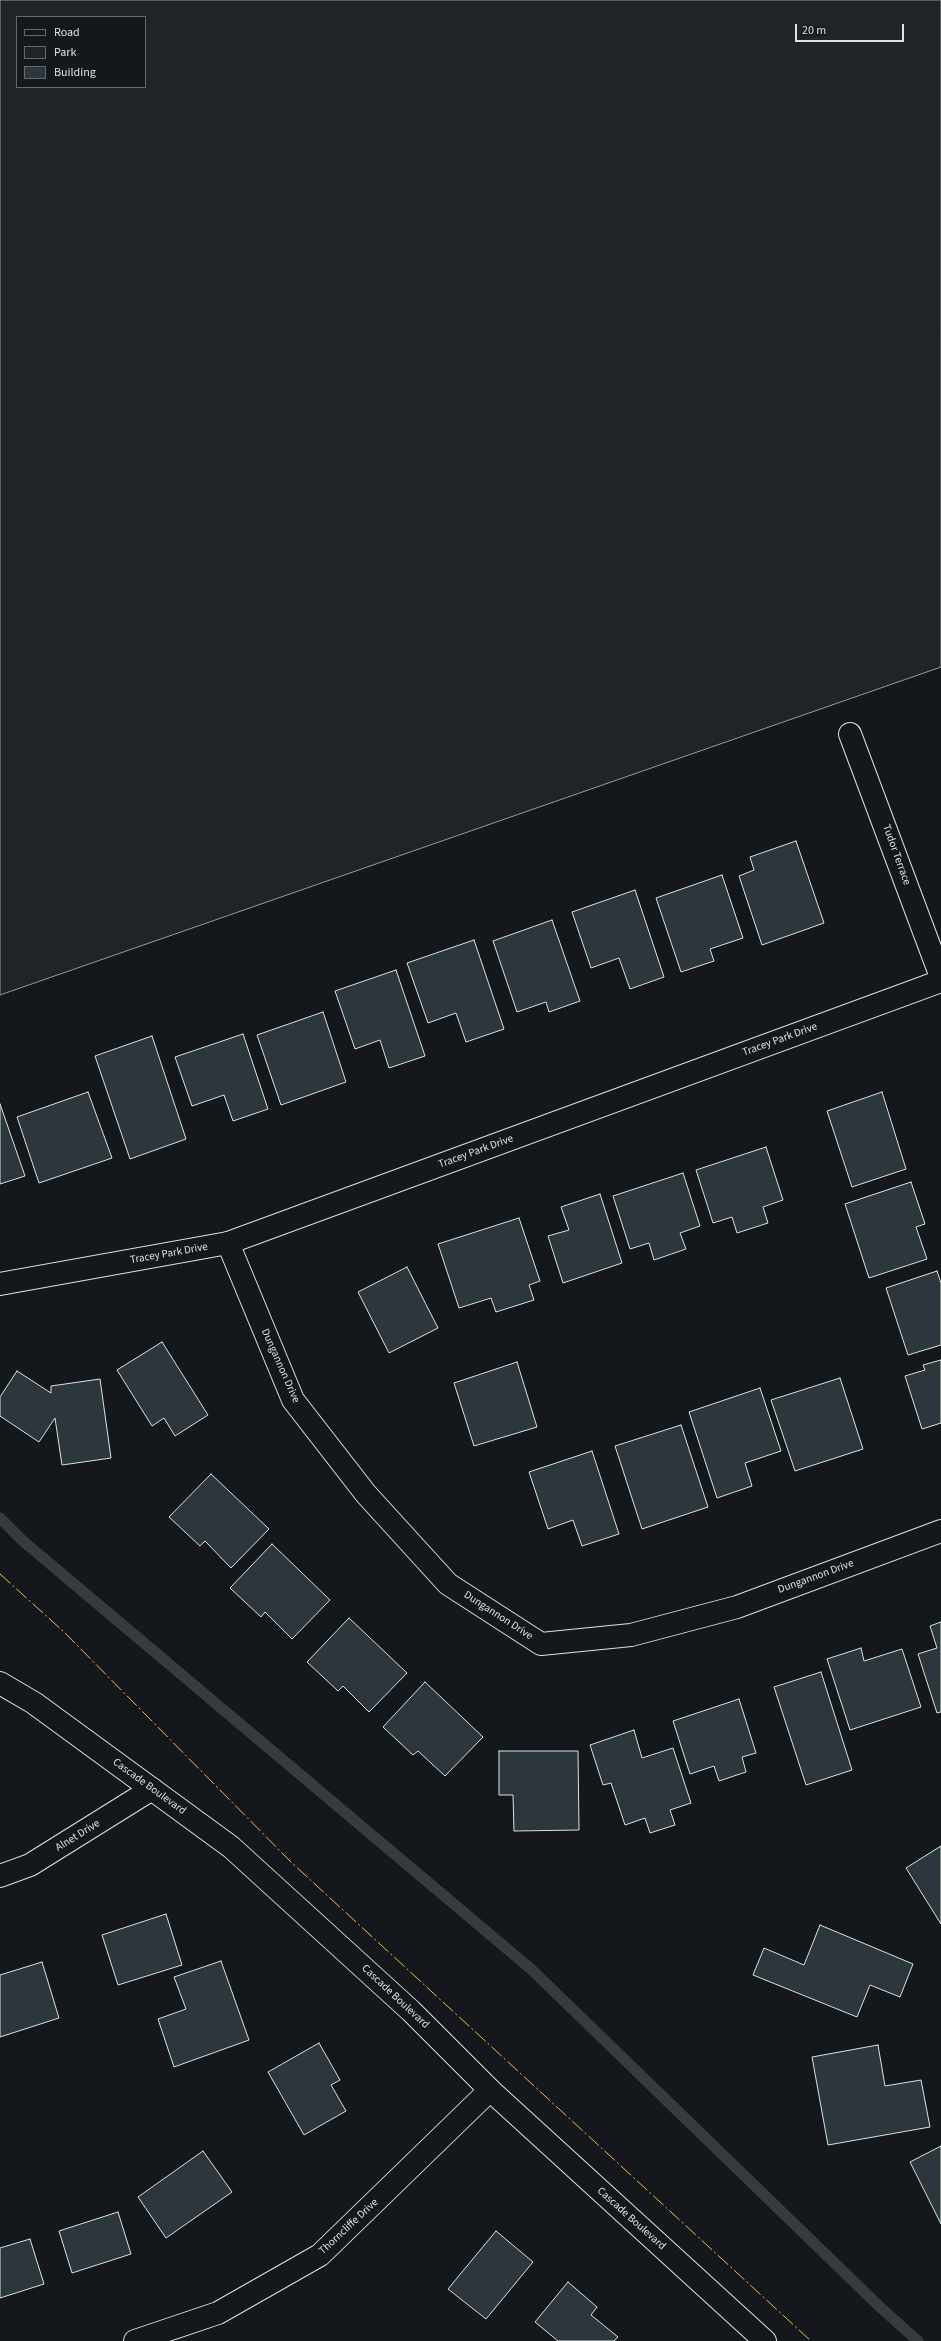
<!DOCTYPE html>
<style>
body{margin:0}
#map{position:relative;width:941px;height:2341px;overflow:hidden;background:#14181c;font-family:"Source Sans 3",sans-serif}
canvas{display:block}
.legend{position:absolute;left:16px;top:16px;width:130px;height:72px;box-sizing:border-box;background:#14181c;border:1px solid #626a69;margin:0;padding:5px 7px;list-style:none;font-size:12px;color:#d8e6dc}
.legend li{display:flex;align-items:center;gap:8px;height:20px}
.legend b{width:20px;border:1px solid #626a69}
.scale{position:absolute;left:795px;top:24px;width:109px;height:18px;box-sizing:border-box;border:2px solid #d8e6dc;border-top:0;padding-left:5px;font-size:12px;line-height:14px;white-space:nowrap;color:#d8e6dc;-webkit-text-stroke:3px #14181c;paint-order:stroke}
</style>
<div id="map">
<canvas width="941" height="2341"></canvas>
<ul class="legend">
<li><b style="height:5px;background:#14181c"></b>Road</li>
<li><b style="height:11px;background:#202428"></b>Park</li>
<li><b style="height:11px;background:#2c363c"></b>Building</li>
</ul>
<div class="scale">20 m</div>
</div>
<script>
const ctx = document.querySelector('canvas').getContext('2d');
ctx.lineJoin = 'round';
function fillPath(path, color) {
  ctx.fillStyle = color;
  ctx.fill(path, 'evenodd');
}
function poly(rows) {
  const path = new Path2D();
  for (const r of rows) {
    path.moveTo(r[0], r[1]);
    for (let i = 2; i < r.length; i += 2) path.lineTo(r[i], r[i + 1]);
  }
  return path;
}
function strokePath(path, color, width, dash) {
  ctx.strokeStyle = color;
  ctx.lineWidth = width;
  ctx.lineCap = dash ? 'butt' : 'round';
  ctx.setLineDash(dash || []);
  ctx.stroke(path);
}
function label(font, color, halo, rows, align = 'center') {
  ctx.font = font + ' "Source Sans 3",sans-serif';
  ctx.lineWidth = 3;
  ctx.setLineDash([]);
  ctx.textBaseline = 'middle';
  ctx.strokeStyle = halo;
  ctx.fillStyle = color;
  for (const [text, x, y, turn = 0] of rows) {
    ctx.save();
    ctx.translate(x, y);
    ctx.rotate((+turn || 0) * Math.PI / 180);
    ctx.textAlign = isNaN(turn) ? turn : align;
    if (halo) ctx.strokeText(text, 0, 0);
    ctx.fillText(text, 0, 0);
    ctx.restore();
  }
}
const green = poly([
 [0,0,941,0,941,667,0,995,0,0],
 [17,17,145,17,145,87,17,87,17,17]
]);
fillPath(green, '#202428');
strokePath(green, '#939e99', 1);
strokePath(poly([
 [0,1518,23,1541,531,1969,881,2308,918,2341]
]), '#363b3e', 11);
const building = poly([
 [796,841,824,923,762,945,739,876,754,870,750,857,796,841],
 [722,875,743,938,710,949,714,961,681,972,656,898,722,875],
 [635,890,664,977,630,989,619,958,591,968,572,912,635,890],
 [552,920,580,1001,549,1012,546,1002,517,1012,493,941,552,920],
 [474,940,504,1029,466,1042,456,1013,428,1023,407,963,474,940],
 [396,970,425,1056,389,1068,380,1040,355,1049,335,991,396,970],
 [323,1012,346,1082,281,1105,257,1035,323,1012],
 [243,1034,268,1109,233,1121,224,1095,192,1106,175,1057,243,1034],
 [152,1036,186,1139,130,1159,95,1056,152,1036],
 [88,1092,112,1158,39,1183,17,1117,88,1092],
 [882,1092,906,1169,852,1187,827,1111,882,1092],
 [0,1104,25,1176,0,1184,0,1104],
 [766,1147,783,1200,763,1207,768,1223,737,1233,732,1217,713,1223,696,1170,766,1147],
 [683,1173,700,1226,680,1233,686,1249,654,1260,649,1243,630,1249,613,1196,683,1173],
 [911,1182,925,1224,916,1227,927,1259,869,1278,845,1204,911,1182],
 [600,1194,622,1263,563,1283,548,1236,569,1230,561,1207,600,1194],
 [519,1218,540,1281,529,1285,534,1300,496,1312,491,1298,459,1308,438,1244,519,1218],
 [407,1267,438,1328,389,1353,358,1292,407,1267],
 [937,1271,941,1283,941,1345,908,1355,886,1288,937,1271],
 [162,1342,208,1415,175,1436,164,1418,152,1426,117,1370,162,1342],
 [941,1360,941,1423,922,1429,905,1376,925,1370,923,1365,941,1360],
 [517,1362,537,1427,474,1446,454,1383,517,1362],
 [17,1371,51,1393,51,1386,100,1379,111,1458,62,1465,55,1418,39,1442,0,1416,0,1397,17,1371],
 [840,1378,863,1449,795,1471,771,1400,840,1378],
 [760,1388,781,1451,745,1463,752,1486,717,1498,689,1412,760,1388],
 [681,1425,708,1507,642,1529,615,1446,681,1425],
 [592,1451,619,1534,582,1546,573,1520,548,1529,529,1472,592,1451],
 [211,1474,269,1529,231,1568,205,1541,200,1546,169,1517,211,1474],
 [272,1544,330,1600,292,1639,265,1612,261,1617,230,1588,272,1544],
 [349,1618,407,1673,369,1712,343,1686,338,1691,307,1662,349,1618],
 [941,1622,941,1712,937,1713,918,1654,937,1648,930,1626,941,1622],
 [861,1648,864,1661,902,1649,921,1707,850,1730,827,1659,861,1648],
 [821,1672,852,1770,806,1785,774,1687,821,1672],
 [425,1682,483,1737,445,1776,418,1751,413,1755,383,1727,425,1682],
 [739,1699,756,1753,742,1757,746,1772,719,1781,714,1766,690,1774,673,1721,739,1699],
 [634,1730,642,1758,673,1748,691,1803,670,1810,675,1825,650,1833,645,1818,625,1825,611,1783,603,1785,590,1745,634,1730],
 [499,1751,578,1751,579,1830,514,1831,513,1795,499,1795,499,1751],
 [941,1846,941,1924,906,1868,941,1846],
 [166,1914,182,1965,118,1985,102,1935,166,1914],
 [820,1925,913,1964,900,1997,870,1985,857,2017,753,1975,764,1948,804,1965,820,1925],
 [221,1961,249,2040,174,2067,158,2019,186,2009,174,1977,221,1961],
 [42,1962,59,2018,0,2037,0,1975,42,1962],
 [319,2043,340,2080,331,2085,346,2111,304,2135,268,2072,319,2043],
 [878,2045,885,2086,921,2080,930,2127,828,2145,812,2057,878,2045],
 [941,2146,941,2224,910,2162,941,2146],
 [203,2151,232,2192,166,2238,138,2197,203,2151],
 [118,2212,131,2254,72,2273,59,2231,118,2212],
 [496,2231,533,2262,486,2319,448,2289,496,2231],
 [30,2239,44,2284,0,2298,0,2248,30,2239],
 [568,2282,597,2307,591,2315,618,2337,614,2341,558,2341,535,2322,568,2282]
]);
fillPath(building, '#2c363c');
strokePath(building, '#d8e6dc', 1);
const street = poly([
 [850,734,941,977],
 [228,1243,293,1400,366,1494,448,1584,541,1644,631,1635,737,1607,941,1531],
 [0,1876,30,1865,152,1789],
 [135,2341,218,2313,320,2255,490,2090]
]);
const secondary = poly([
 [0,1284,228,1243,941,981],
 [0,1683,34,1703,231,1847,411,2011,490,2090,765,2341]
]);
strokePath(street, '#d8e6dc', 24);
strokePath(secondary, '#d8e6dc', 24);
strokePath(street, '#14181c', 22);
strokePath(secondary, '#14181c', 22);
strokePath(poly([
 [0,1574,64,1632,292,1863,811,2341]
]), '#ffb74d', 1, [14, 3, 2, 3]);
label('11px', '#d8e6dc', '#14181c', [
 ["Tudor Terrace",896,855,70],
 ["Tracey Park Drive",780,1040,-20],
 ["Tracey Park Drive",476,1152,-20],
 ["Tracey Park Drive",169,1254,-10],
 ["Dungannon Drive",280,1366,66],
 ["Dungannon Drive",816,1577,-20],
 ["Dungannon Drive",498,1616,33],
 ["Cascade Boulevard",149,1787,36],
 ["Alnet Drive",78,1836,-32],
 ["Cascade Boulevard",395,1997,43],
 ["Cascade Boulevard",631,2219,42],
 ["Thorncliffe Drive",349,2227,-43]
]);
</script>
